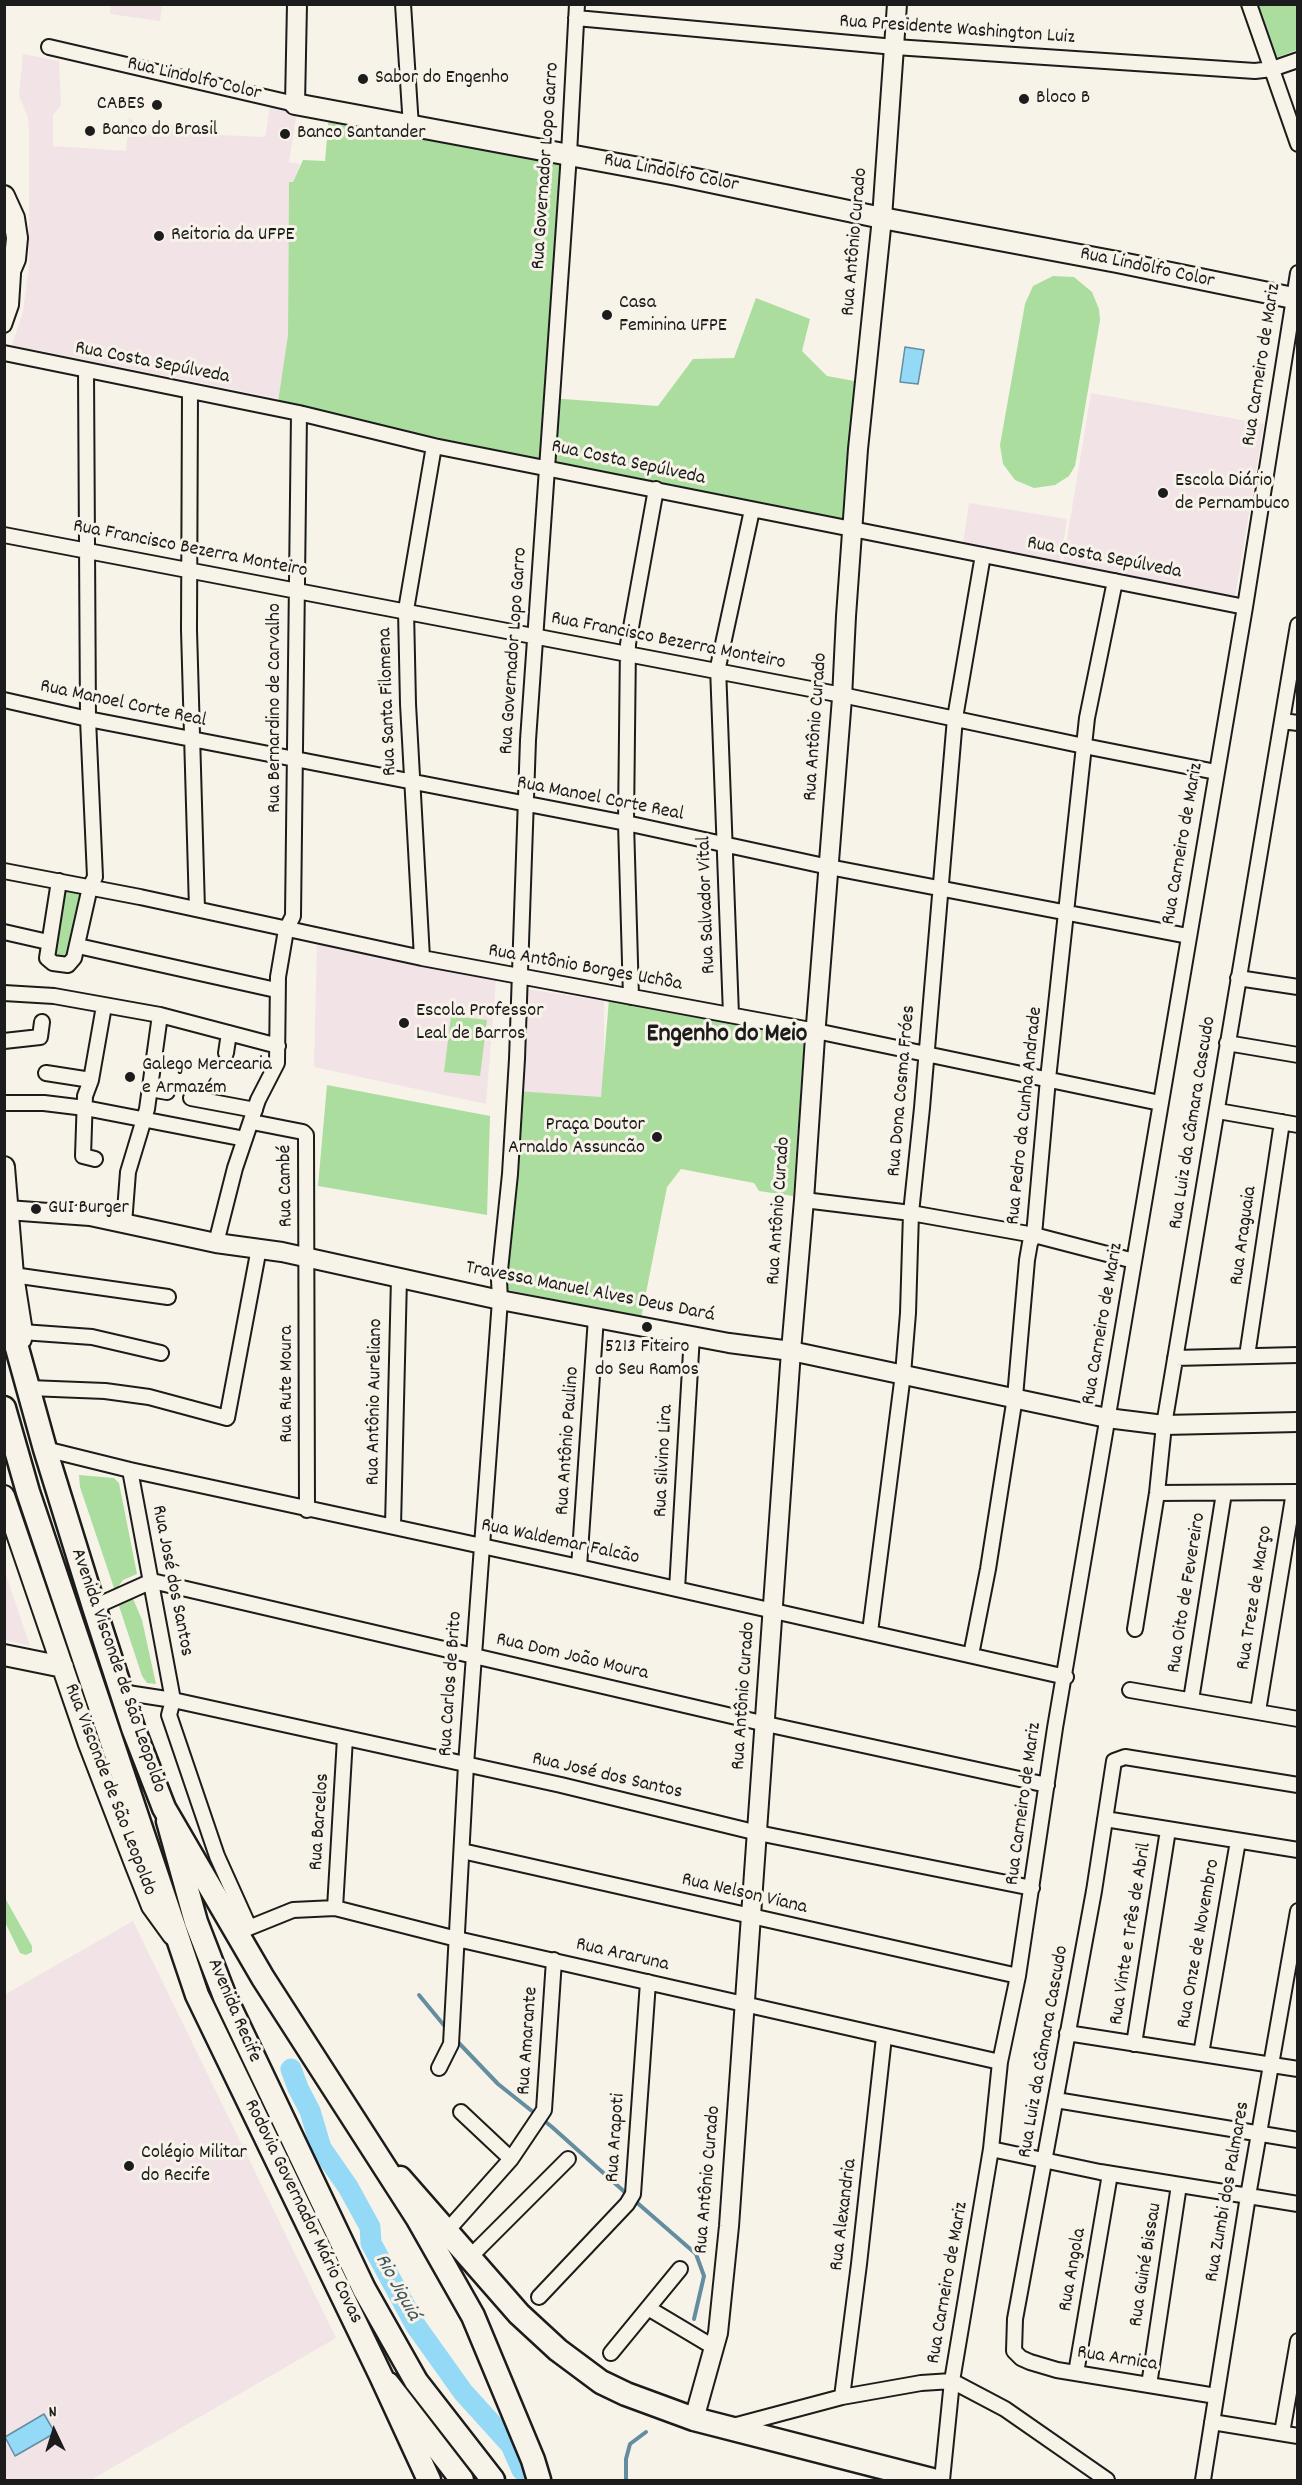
<!DOCTYPE html>
<meta charset="utf-8">
<style>
body{margin:0}
#map{position:relative;width:1302px;height:2485px;overflow:hidden;background:#f7f3e8;font-family:Dekko,sans-serif}
canvas{display:block}
.frame{position:absolute;inset:0;border:6px solid #1c1c1c;pointer-events:none}
.north{position:absolute;left:24px;top:2401px;width:60px;height:60px;-webkit-text-stroke:4px #f7f3e8;paint-order:stroke;rotate:356deg;font-size:16px;font-weight:700;line-height:24px;text-align:center;color:#1c1c1c}
.north::after{content:'';display:block;margin:auto;width:21px;height:27px;background:#1c1c1c;clip-path:polygon(50% 0,100% 100%,50% 72%,0 100%)}
</style>
<div id="map">
<canvas width="1302" height="2485"></canvas>
<div class="frame"></div>
<div class="north">N</div>
</div>
<script>
const ctx = document.querySelector('canvas').getContext('2d');
ctx.lineJoin = 'round';
function fillPath(path, color) {
  ctx.fillStyle = color;
  ctx.fill(path, 'evenodd');
}
function poly(rows) {
  const path = new Path2D();
  for (const r of rows) {
    path.moveTo(r[0], r[1]);
    for (let i = 2; i < r.length; i += 2) path.lineTo(r[i], r[i + 1]);
  }
  return path;
}
function strokePath(path, color, width, dash) {
  ctx.strokeStyle = color;
  ctx.lineWidth = width;
  ctx.lineCap = dash ? 'butt' : 'round';
  ctx.setLineDash(dash || []);
  ctx.stroke(path);
}
function label(font, color, halo, rows, align = 'center') {
  ctx.font = font + ' Dekko,sans-serif';
  ctx.lineWidth = 6;
  ctx.setLineDash([]);
  ctx.textBaseline = 'middle';
  ctx.strokeStyle = halo;
  ctx.fillStyle = color;
  for (const [text, x, y, turn = 0] of rows) {
    ctx.save();
    ctx.translate(x, y);
    ctx.rotate((+turn || 0) * Math.PI / 180);
    ctx.textAlign = isNaN(turn) ? turn : align;
    if (halo) ctx.strokeText(text, 0, 0);
    ctx.fillText(text, 0, 0);
    ctx.restore();
  }
}
fillPath(poly([
 [111,5,162,5,160,21,110,14],
 [23,54,59,61,61,105,53,115,53,146,126,151,129,117,136,124,176,125,176,133,264,137,266,134,270,105,297,111,289,162,300,164,293,182,289,182,288,335,280,399,12,345,23,312,29,264,29,133,28,117,19,96],
 [1091,393,1264,424,1235,597,1063,563],
 [969,503,1067,519,1060,562,963,543],
 [317,941,496,980,486,1104,314,1067],
 [527,989,604,1001,604,1101,520,1096],
 [5,1572,30,1646,5,1640],
 [133,1921,336,2338,91,2480,5,2480,4,1995]
]), '#f2e3e7');
fillPath(poly([
 [1254,5,1297,5,1297,50,1278,57,1274,55],
 [330,104,562,152,550,398,658,406,693,359,734,358,756,298,810,319,802,351,827,376,865,383,851,528,277,409,288,335,289,182,293,182,303,160,325,161],
 [1053,276,1074,277,1092,292,1099,309,1100,320,1075,466,1069,476,1055,485,1034,488,1015,480,1003,464,1000,445,1025,304,1033,286],
 [64,890,80,893,82,895,70,960,52,959],
 [609,999,800,1037,804,1043,793,1196,759,1191,754,1183,681,1169,667,1187,641,1318,504,1289,516,1091,601,1097],
 [451,1016,487,1020,480,1076,444,1072],
 [327,1085,490,1116,487,1215,318,1186],
 [79,1475,114,1478,119,1483,137,1574,123,1580,115,1591,80,1487],
 [132,1596,142,1620,156,1684,147,1683,142,1676,119,1606,120,1601],
 [5,1898,32,1946,32,1952,26,1955,20,1953,5,1922]
]), '#abdd9f');
const water = poly([
 [905,347,924,350,918,384,900,382,905,347],
 [44,2414,55,2433,15,2456,5,2437,44,2414]
]);
fillPath(water, '#94daf6');
strokePath(water, '#648e9f', 1.5);
strokePath(poly([
 [419,1995,447,2029],
 [456,2040,498,2084,552,2127,628,2195],
 [634,2200,696,2254,704,2276,694,2319],
 [626,2480,626,2459,630,2444,646,2432]
]), '#648e9f', 4);
strokePath(poly([
 [291,2069,298,2088,310,2111,321,2148,348,2187,370,2227,371,2243,416,2326,463,2392,511,2445,522,2470,542,2480]
]), '#94daf6', 21);
const minor = poly([
 [403,4,411,127],
 [1249,4,1298,144],
 [576,18,895,47,1255,71,1272,69,1298,60],
 [49,47,295,104],
 [4,325,11,305,13,274],
 [4,353,299,413,434,446,1245,607],
 [190,391,189,630,197,909],
 [4,535,842,695,1084,746,1216,772],
 [4,700,88,719,626,823,829,867,1188,936],
 [1282,721,1298,723],
 [4,871,140,897,422,958,816,1031,1160,1103],
 [59,881,47,958,53,963,68,965,74,958,90,887,95,877,88,719,86,371],
 [4,932,48,942],
 [78,946,276,990],
 [422,958,408,704,406,610,434,446],
 [1238,978,1298,987],
 [4,993,54,996,160,1015,278,1046],
 [631,997,626,823,628,644,656,489],
 [731,1015,718,667,752,510],
 [4,1041,40,1037,42,1022],
 [1227,1043,1298,1055],
 [226,1053,229,1033],
 [46,1073,91,1080],
 [150,1089,167,1092],
 [191,1098,255,1110],
 [4,1103,44,1103,85,1108,245,1139],
 [1218,1111,1298,1125],
 [252,1122,303,1132,306,1135,307,1510],
 [95,1159,83,1156,85,1096,91,1080,104,1006],
 [804,1200,911,1213,1034,1235,1134,1261],
 [124,1224,128,1172,147,1109,160,1015],
 [216,1243,235,1168,258,1100,277,1063,278,977,286,930,293,916,299,413],
 [13,1275,168,1297],
 [22,1332,92,1337,161,1353],
 [1247,1356,1282,1122],
 [1175,1358,1298,1355],
 [29,1388,105,1391,149,1397,227,1418,259,1248],
 [45,1449,130,1470,579,1567,1066,1677],
 [130,1470,173,1700,169,1715,217,1856,249,1927],
 [1157,1493,1298,1492],
 [393,1526,399,1278],
 [579,1567,596,1317],
 [677,1589,692,1335],
 [94,1607,152,1581,766,1724,1047,1785],
 [1135,1629,1157,1493,1164,1425,1298,625],
 [870,1632,903,1374,908,1313,911,1213,922,1108,955,718,983,555],
 [971,1655,988,1569,1015,1397,1027,1260,1030,1243,1034,1235,1048,1079,1087,718,1115,581],
 [1130,1690,1298,1719],
 [121,1692,173,1700,561,1785,758,1833,1032,1888],
 [1191,1700,1224,1493],
 [1258,1711,1294,1492],
 [1105,1819,1298,1850],
 [462,1851,1018,1976],
 [335,1908,345,1738],
 [236,1933,293,1910,335,1908,457,1939,1000,2062],
 [1067,2033,1298,2069],
 [1134,2044,1168,1830],
 [1201,2054,1238,1841],
 [439,2068,451,2044,466,1765,500,1300,499,1280,510,1174,517,1059,528,740,569,154,577,4],
 [1056,2100,1298,2140],
 [461,2112,511,2159],
 [991,2149,1100,2172,1298,2204],
 [446,2232,511,2159,544,2110,554,1960],
 [469,2258,568,2159],
 [539,2297,627,2204,633,2194,648,1982],
 [648,2308,715,2348],
 [611,2353,680,2269],
 [1076,2373,1110,2174],
 [1149,2385,1179,2185],
 [1216,2396,1057,2370,1030,2362,1021,2358,1014,2351,1015,2319,1094,1891,1114,1761,1125,1757,1298,1785],
 [842,2397,859,2264,884,2037],
 [1212,2422,1298,2436],
 [733,2426,842,2397,921,2383,952,2381,1005,2409,1107,2480],
 [1282,2433,1298,2341],
 [942,2480,952,2381,991,2149,1000,2062,1018,1976,1055,1728,1245,607,1298,273],
 [1203,2480,1248,2196,1298,1911]
]);
const tertiary = poly([
 [295,104,297,4],
 [7,1210,90,1216,216,1243,282,1252,500,1300,729,1343,791,1351,1107,1418,1164,1425,1298,1422],
 [694,2419,718,2333,729,2226,791,1351,804,1200,815,1037,842,698,846,616,858,449,882,218,897,4]
]);
const secondary = poly([
 [295,104,677,175,882,218,1117,262,1298,299],
 [4,196,14,218,17,238,15,259,4,285],
 [4,1167,13,1275,22,1332,21,1339],
 [4,1496,89,1744,136,1866,152,1906,173,1935],
 [4,1655,63,1667]
]);
const primary = poly([
 [168,1821,196,1922,225,1997,364,2289,416,2381,493,2480],
 [400,2178,519,2314,558,2350,601,2382,626,2394,694,2419,932,2480],
 [388,2384,462,2480]
]);
const trunk = poly([
 [4,1301,45,1449,94,1607,133,1728,164,1808,263,1978,418,2219,473,2316,533,2460,539,2480],
 [4,1408,28,1492,197,1995,381,2376,429,2480]
]);
strokePath(minor, '#1c1c1c', 18);
strokePath(tertiary, '#1c1c1c', 22);
strokePath(secondary, '#1c1c1c', 24);
strokePath(primary, '#1c1c1c', 27);
strokePath(trunk, '#1c1c1c', 27);
strokePath(minor, '#f7f3e8', 14);
strokePath(tertiary, '#f7f3e8', 18);
strokePath(secondary, '#f7f3e8', 20);
strokePath(primary, '#f7f3e8', 22);
strokePath(trunk, '#f7f3e8', 22);
for (const [x, y, r, color] of [
 [363,79,6,"#1c1c1c"],
 [1024,99,6,"#1c1c1c"],
 [157,105,6,"#1c1c1c"],
 [90,131,6,"#1c1c1c"],
 [285,134,6,"#1c1c1c"],
 [159,236,6,"#1c1c1c"],
 [607,315,6,"#1c1c1c"],
 [1163,493,6,"#1c1c1c"],
 [404,1023,6,"#1c1c1c"],
 [130,1077,6,"#1c1c1c"],
 [657,1137,6,"#1c1c1c"],
 [36,1209,6,"#1c1c1c"],
 [647,1327,6,"#1c1c1c"],
 [129,2166,6,"#1c1c1c"]
]) {
  const dot = new Path2D();
  dot.arc(x, y, r, 0, 2 * Math.PI);
  ctx.fillStyle = color;
  ctx.fill(dot);
  strokePath(dot, '#f7f3e8', 2);
}
label('20px', '#1c1c1c', '#f7f3e8', [
 ["Rua Presidente Washington Luiz",957,31,4],
 ["Rua Lindolfo Color",194,80,13],
 ["Rua Governador Lopo Garro",547,166,-86],
 ["Rua Lindolfo Color",671,174,11],
 ["Rua Antônio Curado",856,242,-85],
 ["Rua Lindolfo Color",1147,269,12],
 ["Rua Costa Sepúlveda",152,364,11],
 ["Rua Carneiro de Mariz",1263,365,-81],
 ["Rua Costa Sepúlveda",628,464,12],
 ["Rua Francisco Bezerra Monteiro",190,550,11],
 ["Rua Costa Sepúlveda",1104,559,11],
 ["Rua Francisco Bezerra Monteiro",668,642,11],
 ["Rua Governador Lopo Garro",515,651,-86],
 ["Rua Santa Filomena",389,702,-92],
 ["Rua Manoel Corte Real",123,705,12],
 ["Rua Bernardino de Carvalho",276,708,-90],
 ["Rua Antônio Curado",817,727,-86],
 ["Rua Manoel Corte Real",600,800,11],
 ["Rua Carneiro de Mariz",1184,844,-80],
 ["Rua Salvador Vital",708,905,-92],
 ["Rua Antônio Borges Uchôa",585,969,10],
 ["Rua Dona Cosma Fróes",903,1091,-85],
 ["Rua Pedro da Cunha Andrade",1026,1116,-84],
 ["Rua Luiz da Câmara Cascudo",1194,1123,-81],
 ["Rua Cambé",287,1186,-91],
 ["Rua Antônio Curado",780,1211,-86],
 ["Rua Araguaia",1245,1236,-82],
 ["Travessa Manuel Alves Deus Dará",590,1293,11],
 ["Rua Carneiro de Mariz",1104,1324,-80],
 ["Rua Rute Moura",288,1384,-90],
 ["Rua Antônio Aureliano",376,1402,-89],
 ["Rua Antônio Paulino",569,1441,-86],
 ["Rua Silvino Lira",665,1461,-87],
 ["Rua Waldemar Falcão",560,1543,12],
 ["Rua José dos Santos",171,1581,79],
 ["Rua Oito de Fevereiro",1188,1593,-81],
 ["Rua Treze de Março",1256,1598,-81],
 ["Rua Dom João Moura",572,1658,13],
 ["Avenida Visconde de São Leopoldo",117,1671,71],
 ["Rua Carlos de Brito",452,1684,-86],
 ["Rua Antônio Curado",745,1696,-86],
 ["Rua José dos Santos",607,1777,13],
 ["Rua Visconde de São Leopoldo",109,1790,69],
 ["Rua Carneiro de Mariz",1025,1804,-82],
 ["Rua Barcelos",321,1822,-86],
 ["Rua Nelson Viana",744,1895,13],
 ["Rua Vinte e Três de Abril",1132,1934,-81],
 ["Rua Onze de Novembro",1200,1944,-80],
 ["Rua Araruna",622,1956,13],
 ["Avenida Recife",233,2011,67],
 ["Rua Amarante",529,2041,-86],
 ["Rua Luiz da Câmara Cascudo",1045,2052,-80],
 ["Rua Arapoti",617,2138,-86],
 ["Rua Antônio Curado",709,2180,-85],
 ["Rua Zumbi dos Palmares",1229,2192,-80],
 ["Rodovia Governador Mário Covas",302,2212,64],
 ["Rua Alexandria",845,2215,-83],
 ["Rua Guiné Bissau",1147,2265,-81],
 ["Rua Angola",1074,2270,-80],
 ["Rua Carneiro de Mariz",949,2283,-80],
 ["Rua Arnica",1117,2360,9]
]);
label('20px', '#1c1c1c', '#f7f3e8', [
 ["Sabor do Engenho",375,79],
 ["Bloco B",1036,99],
 ["CABES",145,105,"right"],
 ["Banco do Brasil",102,131],
 ["Banco Santander",297,134],
 ["Reitoria da UFPE",171,236],
 ["Casa",619,304],
 ["Feminina UFPE",619,327],
 ["Escola Diário",1175,482],
 ["de Pernambuco",1175,505],
 ["Escola Professor",416,1012],
 ["Leal de Barros",416,1035],
 ["Galego Mercearia",142,1066],
 ["e Armazém",142,1089],
 ["Praça Doutor",645,1126,"right"],
 ["Arnaldo Assuncão",645,1149,"right"],
 ["GUI Burger",48,1209],
 ["5213 Fiteiro",647,1348,"center"],
 ["do Seu Ramos",647,1371,"center"],
 ["Colégio Militar",141,2154],
 ["do Recife",141,2177]
], 'left');
label('italic 21px', '#40555d', '#f7f3e8', [
 ["Rio Jiquiá",396,2288,61]
]);
label('bold 26px', '#1c1c1c', '#f7f3e8', [
 ["Engenho do Meio",727,1036]
]);
</script>
